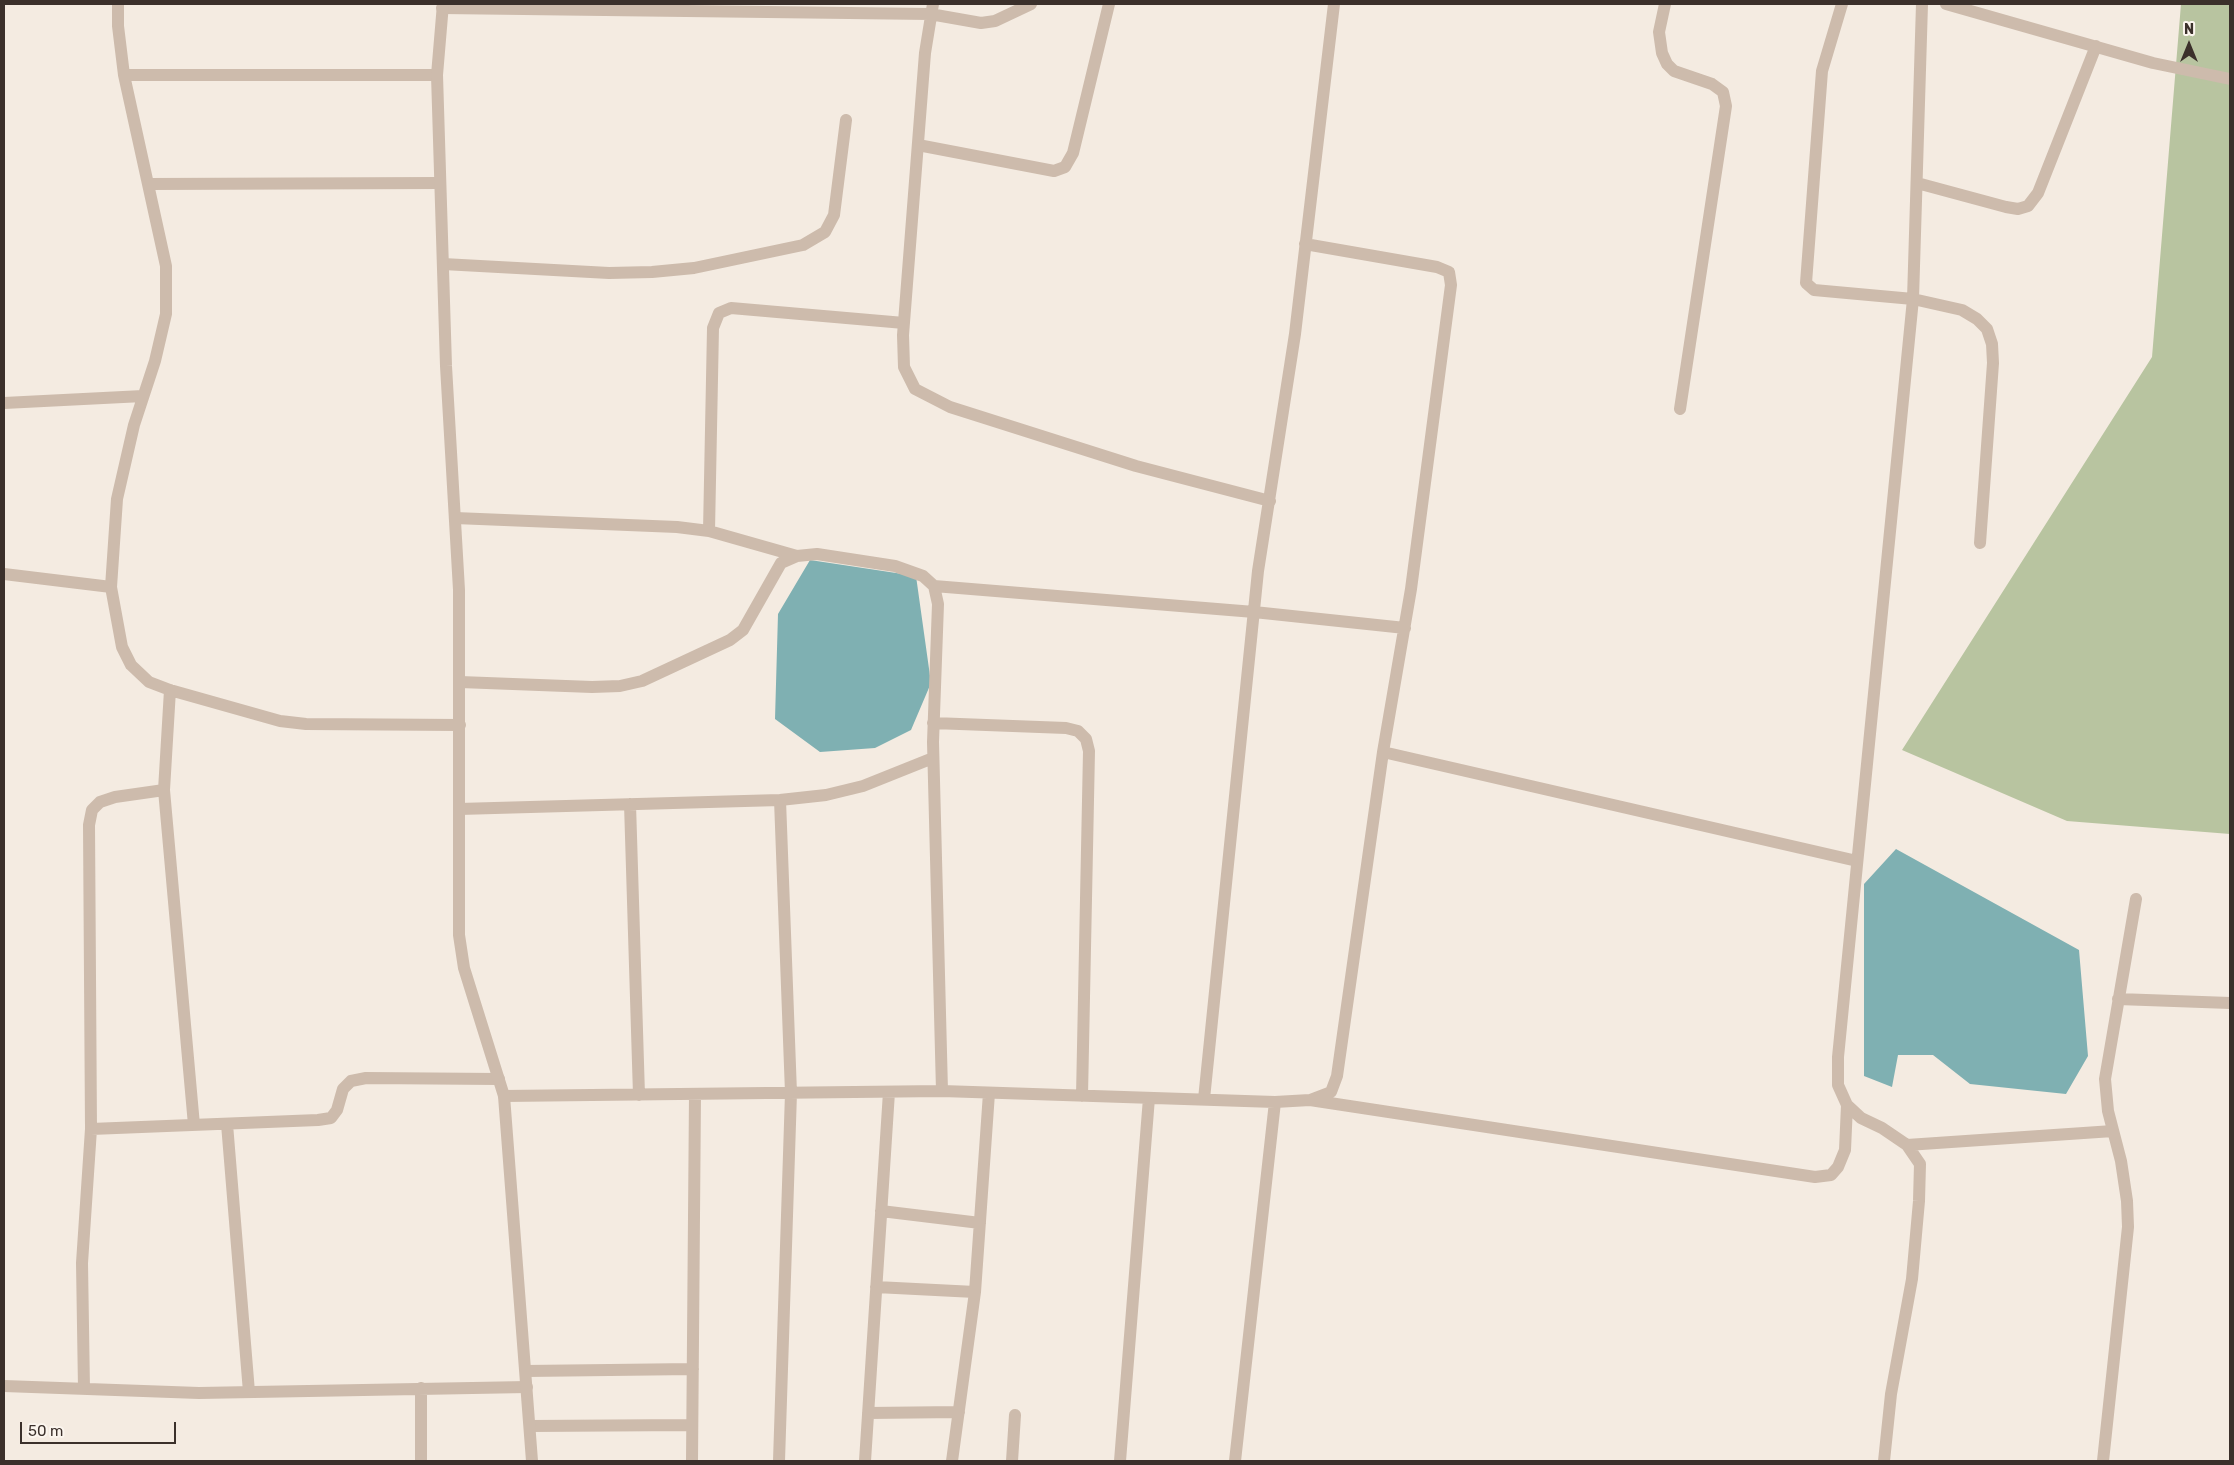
<!DOCTYPE html>
<style>
body{margin:0}
#map{position:relative;width:2234px;height:1465px;overflow:hidden;background:#f4ebe1;font-family:Rubik,sans-serif}
canvas{display:block}
.frame{position:absolute;inset:0;border:5px solid #3b302b;pointer-events:none}
.north{position:absolute;left:2164px;top:20px;width:50px;height:50px;-webkit-text-stroke:4px #fbf5ee;paint-order:stroke;rotate:0deg;font-size:14px;font-weight:700;line-height:20px;text-align:center;color:#3b302b}
.north::after{content:'';display:block;margin:auto;width:18px;height:22px;background:#3b302b;clip-path:polygon(50% 0,100% 100%,50% 72%,0 100%)}
.scale{position:absolute;left:20px;top:1422px;width:156px;height:22px;box-sizing:border-box;border:2px solid #3b302b;border-top:0;padding-left:6px;font-size:15px;line-height:18px;white-space:nowrap;color:#3b302b;-webkit-text-stroke:4px #fbf5ee;paint-order:stroke}
</style>
<div id="map">
<canvas width="2234" height="1465"></canvas>
<div class="frame"></div>
<div class="north">N</div>
<div class="scale">50 m</div>
</div>
<script>
const ctx = document.querySelector('canvas').getContext('2d');
ctx.lineJoin = 'round';
function fillPath(path, color) {
  ctx.fillStyle = color;
  ctx.fill(path, 'evenodd');
}
function poly(rows) {
  const path = new Path2D();
  for (const r of rows) {
    path.moveTo(r[0], r[1]);
    for (let i = 2; i < r.length; i += 2) path.lineTo(r[i], r[i + 1]);
  }
  return path;
}
function strokePath(path, color, width, dash) {
  ctx.strokeStyle = color;
  ctx.lineWidth = width;
  ctx.lineCap = dash ? 'butt' : 'round';
  ctx.setLineDash(dash || []);
  ctx.stroke(path);
}
fillPath(poly([
 [2181,4,2230,4,2230,834,2067,821,1902,750,2152,357]
]), '#b8c4a0');
fillPath(poly([
 [810,560,916,576,931,683,911,730,875,748,820,752,775,719,778,614],
 [1896,849,2079,950,2088,1056,2066,1094,1970,1084,1933,1055,1898,1055,1892,1087,1864,1076,1864,884]
]), '#7fb0b2');
strokePath(poly([
 [118,4,118,26,124,75,166,266,166,314,155,361,134,425,117,499,111,587,122,647,131,665,149,682,170,690,280,721,306,724,460,725],
 [933,4,925,53,903,335,904,367,915,389,950,407,1136,466,1270,501],
 [1665,4,1659,32,1662,53,1667,64,1674,71,1712,84,1723,92,1726,106,1680,409],
 [1842,4,1822,71,1806,283,1814,290,1913,299,1962,310,1977,319,1987,329,1992,344,1993,363,1980,543],
 [1946,4,2153,63,2230,79],
 [442,8,930,14,981,23,995,21,1031,4],
 [124,75,437,75],
 [918,145,1054,171,1065,167,1073,153,1109,4],
 [1917,183,2006,207,2018,209,2028,206,2038,193,2096,46],
 [148,184,440,183],
 [443,264,609,273,652,272,694,268,803,245,825,232,834,215,846,120],
 [4,403,143,396],
 [455,518,677,527,709,531,797,556],
 [709,531,713,328,719,313,731,308,904,323],
 [4,574,111,587],
 [934,586,1254,612,1405,628],
 [460,682,592,687,620,686,642,681,730,640,743,630,781,563,797,556,817,554,895,566,923,576,934,586,938,604,933,742,942,1091],
 [170,690,164,790,194,1125],
 [933,723,1066,728,1078,731,1086,739,1089,751,1082,1096],
 [1383,752,1857,861],
 [630,804,639,1095],
 [459,809,780,800,826,795,863,786,933,758],
 [2118,999,2230,1003],
 [504,1096,942,1091,1275,1102,1310,1100,1331,1092,1337,1076,1383,752,1411,589,1451,285,1449,272,1437,267,1305,244],
 [1204,1099,1258,571,1295,334,1334,4],
 [1310,1100,1815,1177,1831,1175,1838,1167,1845,1150,1847,1105],
 [227,1124,249,1392],
 [91,1129,318,1120,331,1118,337,1110,343,1089,351,1081,366,1078,499,1079],
 [1907,1145,2113,1131],
 [881,1211,980,1223],
 [876,1287,975,1292],
 [526,1371,693,1369],
 [4,1386,199,1393,527,1387],
 [84,1389,82,1263,91,1129,89,825,92,810,100,802,115,797,164,790],
 [868,1413,959,1412],
 [530,1426,692,1425],
 [421,1461,421,1388],
 [692,1461,695,1094],
 [779,1461,791,1093,780,800],
 [865,1461,889,1092],
 [952,1461,975,1292,989,1093],
 [1012,1461,1015,1415],
 [1120,1461,1149,1098],
 [1235,1461,1275,1102],
 [1884,1461,1891,1394,1912,1279,1919,1201,1920,1164,1907,1145,1882,1128,1861,1118,1847,1105,1838,1085,1838,1057,1913,299,1922,4],
 [2103,1461,2128,1227,2127,1201,2121,1161,2108,1111,2105,1079,2136,899]
]), '#cdbbac', 12);
strokePath(poly([
 [443,4,437,75,446,366,459,590,459,935,464,968,504,1096,532,1461]
]), '#cdbbac', 12);
</script>
